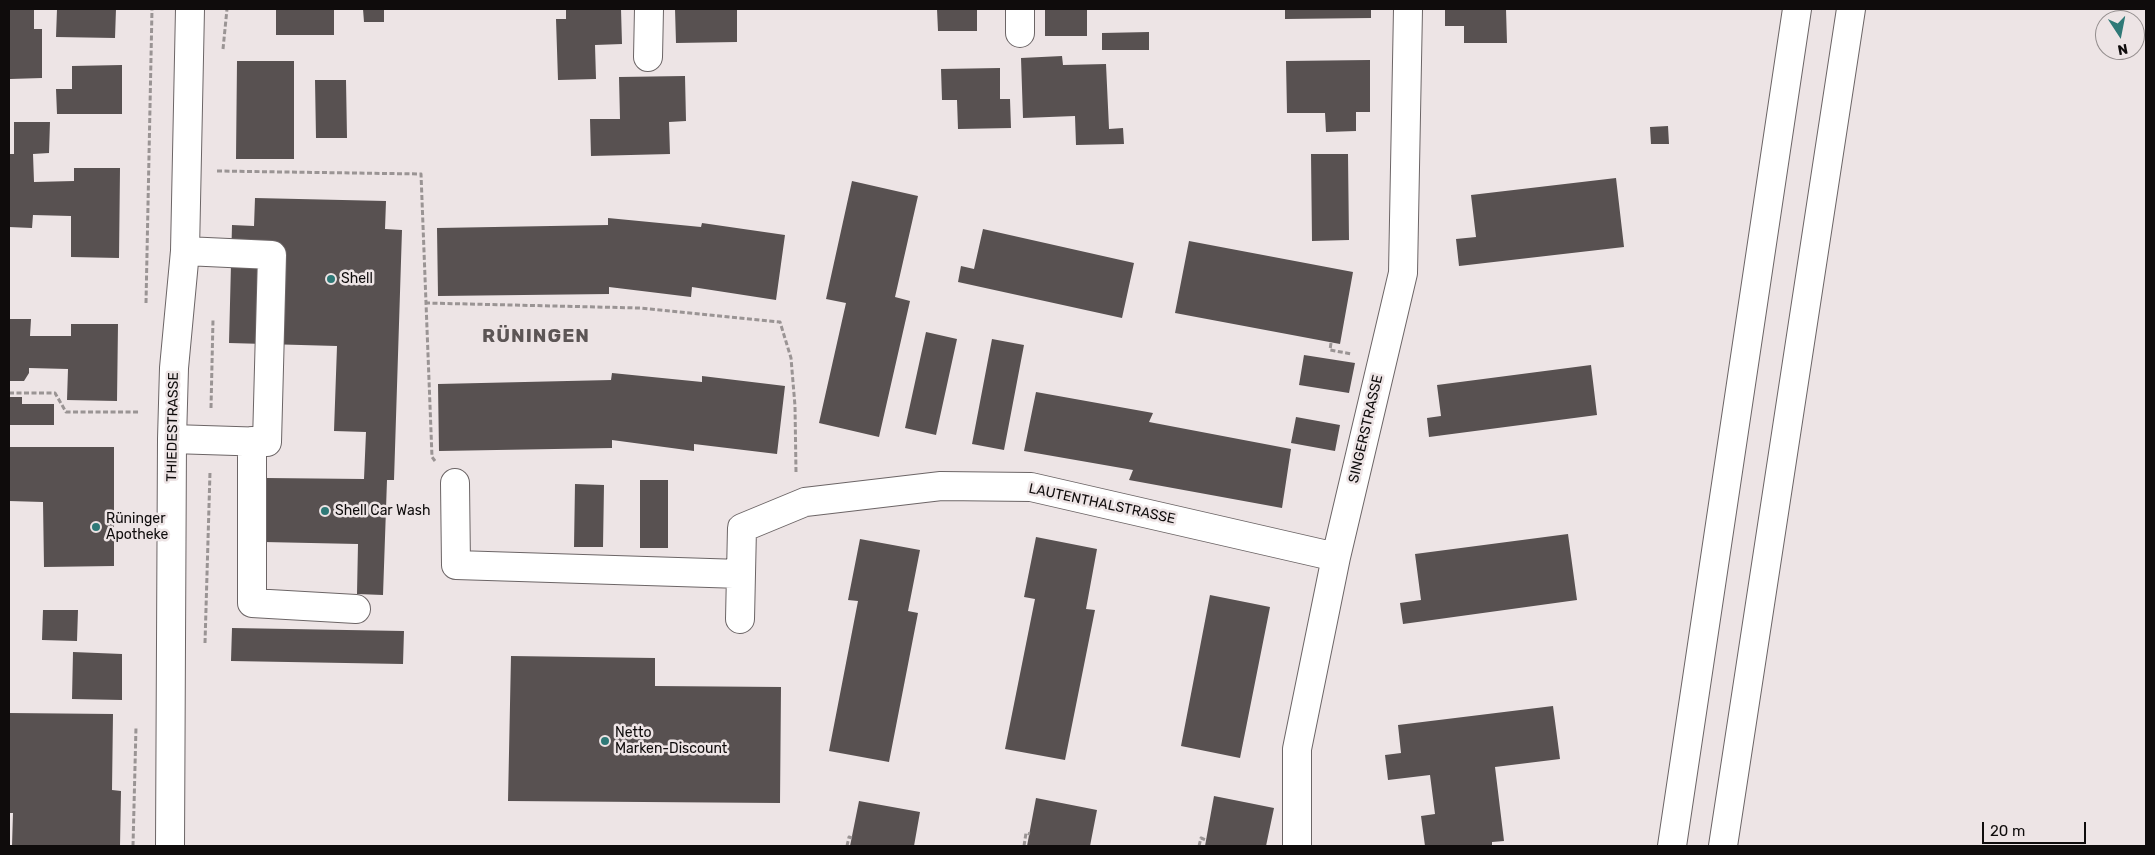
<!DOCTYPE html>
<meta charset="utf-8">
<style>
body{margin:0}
#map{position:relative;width:2155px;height:855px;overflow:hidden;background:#ede4e5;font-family:Rubik,sans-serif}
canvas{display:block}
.frame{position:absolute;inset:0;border:10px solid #0f0c0c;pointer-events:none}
.north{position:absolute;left:2095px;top:10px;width:50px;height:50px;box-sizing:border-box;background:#ede4e5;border:1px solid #948e8e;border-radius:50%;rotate:169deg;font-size:14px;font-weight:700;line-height:20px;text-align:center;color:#0f0c0c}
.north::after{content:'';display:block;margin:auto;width:18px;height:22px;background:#2f7977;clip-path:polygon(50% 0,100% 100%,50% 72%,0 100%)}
.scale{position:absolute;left:1982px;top:822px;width:104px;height:22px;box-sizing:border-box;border:2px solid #0f0c0c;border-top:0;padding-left:6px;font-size:15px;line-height:18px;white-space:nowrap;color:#0f0c0c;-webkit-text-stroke:4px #ede4e5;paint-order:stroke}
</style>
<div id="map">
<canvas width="2155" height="855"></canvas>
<div class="frame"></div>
<div class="north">N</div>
<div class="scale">20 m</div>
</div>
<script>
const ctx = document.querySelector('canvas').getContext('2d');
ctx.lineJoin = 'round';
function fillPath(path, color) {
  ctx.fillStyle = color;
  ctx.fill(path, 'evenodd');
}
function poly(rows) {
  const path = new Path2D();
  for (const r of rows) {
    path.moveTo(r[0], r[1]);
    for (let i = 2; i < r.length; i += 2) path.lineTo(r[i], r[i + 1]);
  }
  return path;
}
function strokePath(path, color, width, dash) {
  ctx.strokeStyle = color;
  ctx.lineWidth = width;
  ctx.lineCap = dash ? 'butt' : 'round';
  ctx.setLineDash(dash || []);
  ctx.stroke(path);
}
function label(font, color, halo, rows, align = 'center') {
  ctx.font = font + ' Rubik,sans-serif';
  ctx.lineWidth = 5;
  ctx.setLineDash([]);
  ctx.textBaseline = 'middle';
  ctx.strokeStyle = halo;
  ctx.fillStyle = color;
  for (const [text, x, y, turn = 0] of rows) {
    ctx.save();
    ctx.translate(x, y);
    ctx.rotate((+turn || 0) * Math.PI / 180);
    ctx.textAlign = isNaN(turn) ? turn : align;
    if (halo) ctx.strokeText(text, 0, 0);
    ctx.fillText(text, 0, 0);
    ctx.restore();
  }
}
fillPath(poly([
 [10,9,34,9,34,29,42,29,42,78,10,79],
 [57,9,116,9,115,38,56,37],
 [276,9,334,9,334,35,276,35],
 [363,9,384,9,384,22,364,22],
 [566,9,621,9,622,44,595,45,596,79,558,80,556,19,566,19],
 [675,9,737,9,737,42,676,43],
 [937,9,977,9,977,31,938,31],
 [1045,9,1087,9,1087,36,1045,36],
 [1285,9,1371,9,1371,18,1285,19],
 [1445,9,1506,9,1507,43,1464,43,1464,26,1445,26],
 [1149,32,1149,50,1102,50,1102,33],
 [1062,56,1063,65,1106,64,1109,129,1123,128,1124,144,1076,145,1075,116,1023,118,1021,58],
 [1370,60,1370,112,1356,112,1356,131,1326,132,1325,113,1287,113,1286,61],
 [237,61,294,61,294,159,236,159],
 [122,65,122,114,57,114,56,89,72,89,72,66],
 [1000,68,1000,99,1010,99,1011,128,958,129,957,100,942,100,941,69],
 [685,76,686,121,669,122,670,154,591,156,590,119,620,119,619,77],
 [315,80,346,80,347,138,316,138],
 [14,122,50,122,49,153,33,154,34,182,74,181,74,168,120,168,119,258,71,257,71,216,33,215,32,228,9,227,9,154,14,154],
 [1668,126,1669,144,1651,144,1650,127],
 [1311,154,1348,154,1349,240,1312,241],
 [1616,178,1624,247,1459,266,1456,239,1476,237,1471,195],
 [852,181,918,196,895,297,910,301,879,437,819,423,846,303,826,299],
 [255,198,386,201,385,229,402,230,394,480,387,480,383,595,357,594,358,544,264,542,266,478,364,479,366,432,334,431,337,346,229,343,232,225,254,226],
 [608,218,701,227,702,223,785,235,776,300,692,287,691,297,609,287,609,294,438,296,437,228,608,225],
 [983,229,1134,263,1122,318,958,282,961,266,974,269],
 [1189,241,1353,272,1340,344,1175,313],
 [9,319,31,319,30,336,71,336,71,324,118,324,117,401,67,400,68,369,29,368,29,373,24,381,9,381],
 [926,332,957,339,936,435,905,428],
 [992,339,1024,345,1004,450,972,444],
 [1304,355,1355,363,1349,393,1299,385],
 [1591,365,1597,415,1429,437,1427,418,1441,416,1437,385],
 [612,373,702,382,702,376,785,386,777,454,694,444,694,451,612,440,612,448,439,451,438,384,611,380],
 [1036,392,1153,413,1149,422,1291,449,1282,508,1129,480,1133,470,1024,451],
 [9,397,22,397,22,404,54,404,54,425,9,425],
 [1296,417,1340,425,1335,451,1291,443],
 [9,447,114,447,114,566,44,567,43,502,9,501],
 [640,480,668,480,668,548,640,548],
 [575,484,604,485,603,547,574,547],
 [1568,534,1577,600,1403,624,1400,603,1421,600,1415,554],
 [1036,537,1097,549,1086,609,1095,610,1065,760,1005,749,1035,599,1024,597],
 [860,539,920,550,908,611,918,613,889,762,829,751,858,601,848,600],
 [1210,595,1270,607,1240,758,1181,746],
 [43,610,78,610,77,641,42,640],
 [232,628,404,631,403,664,231,661],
 [73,652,122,654,122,700,72,699],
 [511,656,655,658,655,686,781,687,780,803,508,801],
 [1553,706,1560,759,1495,767,1504,841,1492,842,1492,846,1425,846,1421,816,1435,814,1430,775,1388,780,1385,755,1401,753,1398,725],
 [9,713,113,714,112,790,121,791,120,846,12,846,13,813,9,813],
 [1214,796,1274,808,1266,846,1205,846],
 [1036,798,1097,810,1090,846,1027,846],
 [859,801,920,812,914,846,850,846]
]), '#585151');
const minor = poly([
 [1020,9,1020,33],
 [648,57,649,9],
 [172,439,267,442,272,255,185,251],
 [252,441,252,603,356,609],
 [455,483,456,565,741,574],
 [740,619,742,528,805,502,941,486,1031,487,1336,557],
 [170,846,172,439,174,368,185,251,190,9],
 [1297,846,1297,749,1336,557,1403,273,1408,9]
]);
const highway = poly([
 [1672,846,1797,9],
 [1723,846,1851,9]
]);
strokePath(minor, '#6c6566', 30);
strokePath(highway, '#6c6566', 30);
strokePath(poly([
 [223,49,227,9],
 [217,171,421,174,432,457,435,461],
 [146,303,152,9],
 [425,303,640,308,780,322,791,358,795,406,796,472],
 [1331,343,1330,350,1352,354],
 [9,393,55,393,66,412,140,412],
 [211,408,213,320],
 [205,643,210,472],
 [133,846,136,727],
 [847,846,849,837,852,838],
 [1024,846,1026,833,1030,834],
 [1199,846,1201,838,1206,840]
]), '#9a9494', 3, [5, 2.5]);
strokePath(minor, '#fff', 28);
strokePath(highway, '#fff', 28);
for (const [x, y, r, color] of [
 [331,279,5,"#2f7977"],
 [325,511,5,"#2f7977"],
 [96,527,5,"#2f7977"],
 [605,741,5,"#2f7977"]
]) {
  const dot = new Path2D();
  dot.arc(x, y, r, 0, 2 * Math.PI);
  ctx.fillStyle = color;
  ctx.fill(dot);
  strokePath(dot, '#ede4e5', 2);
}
label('14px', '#0f0c0c', '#ede4e5', [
 ["Shell",341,279],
 ["Shell Car Wash",335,511],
 ["Rüninger",106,519],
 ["Apotheke",106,535],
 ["Netto",615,733],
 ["Marken-Discount",615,749]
], 'left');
label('14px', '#0f0c0c', '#ede4e5', [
 ["THIEDESTRASSE",173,427,-89],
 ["SINGERSTRASSE",1366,429,-77],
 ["LAUTENTHALSTRASSE",1102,504,12]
]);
ctx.letterSpacing = '1px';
label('bold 19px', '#5c5555', '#ede4e5', [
 ["RÜNINGEN",536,337]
]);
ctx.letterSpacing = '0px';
</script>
